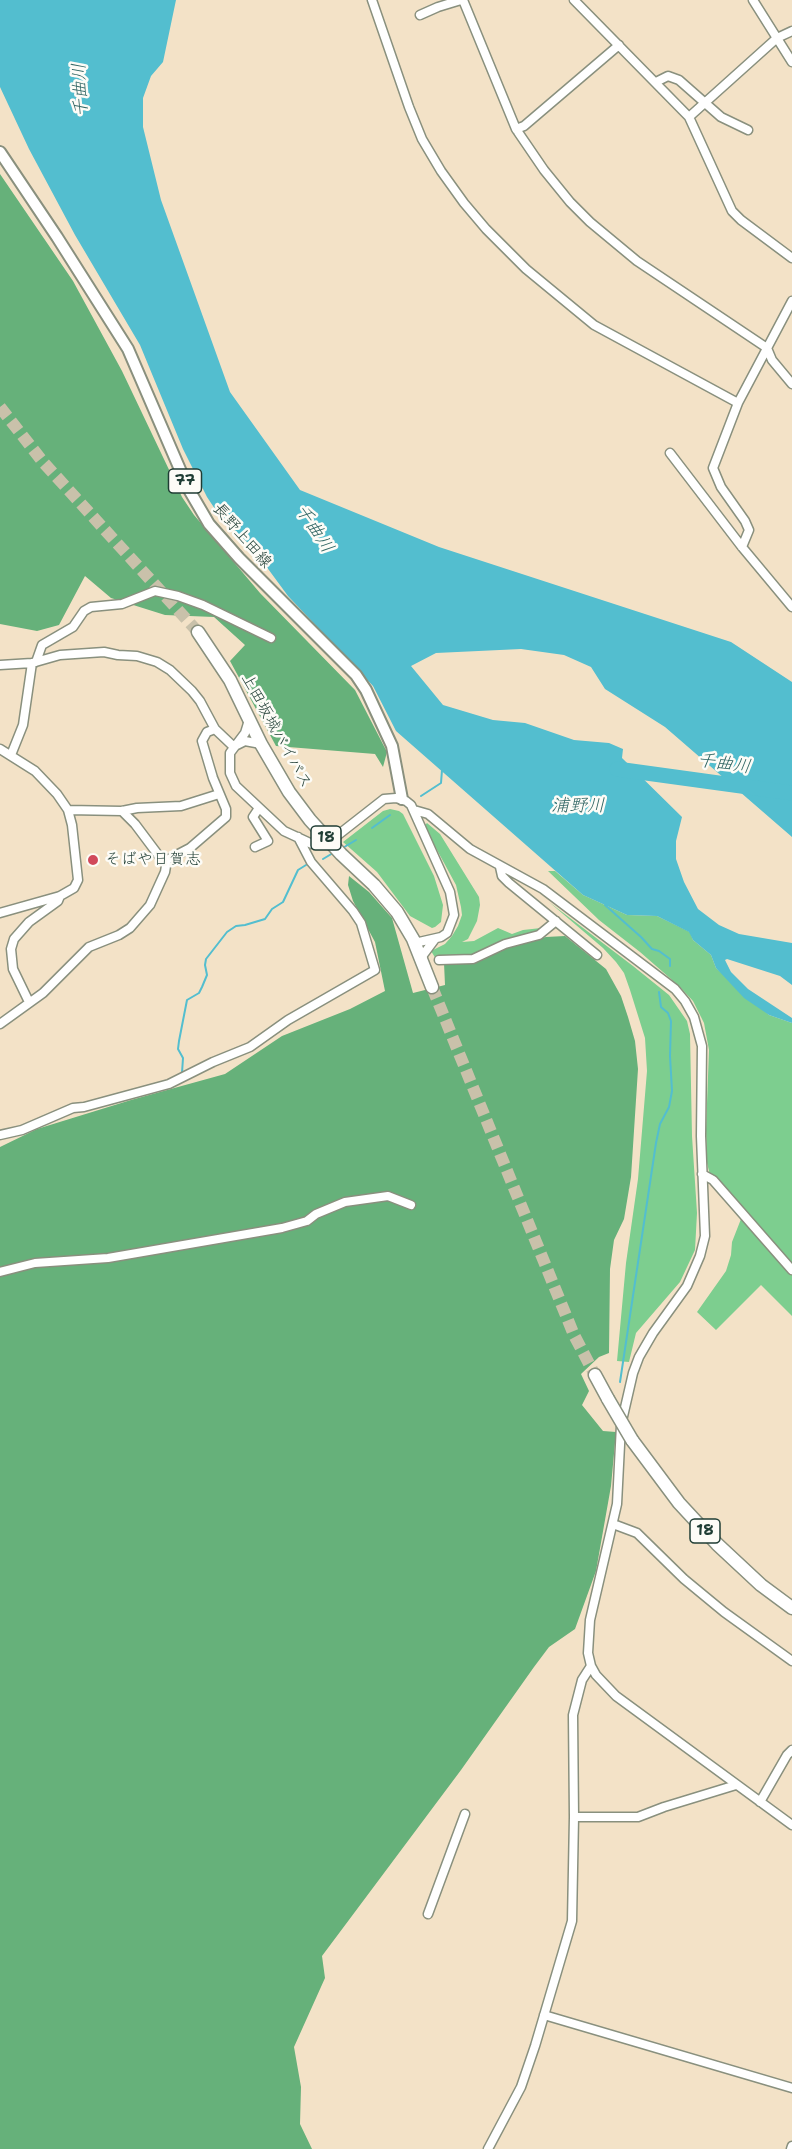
<!DOCTYPE html>
<meta charset="utf-8">
<style>
body{margin:0}
canvas{display:block;background:#f3e2c7}
</style>
<canvas width="792" height="2149"></canvas>
<script>
const ctx = document.querySelector('canvas').getContext('2d');
ctx.lineJoin = 'round';
function fillPath(path, color) {
  ctx.fillStyle = color;
  ctx.fill(path, 'evenodd');
}
function poly(rows) {
  const path = new Path2D();
  for (const r of rows) {
    path.moveTo(r[0], r[1]);
    for (let i = 2; i < r.length; i += 2) path.lineTo(r[i], r[i + 1]);
  }
  return path;
}
function strokePath(path, color, width, dash) {
  ctx.strokeStyle = color;
  ctx.lineWidth = width;
  ctx.lineCap = dash ? 'butt' : 'round';
  ctx.setLineDash(dash || []);
  ctx.stroke(path);
}
function label(font, color, halo, rows, align = 'center') {
  ctx.font = font + ' "Shantell Sans","Klee One",sans-serif';
  ctx.lineWidth = 5;
  ctx.setLineDash([]);
  ctx.textBaseline = 'middle';
  ctx.strokeStyle = halo;
  ctx.fillStyle = color;
  for (const [text, x, y, turn = 0] of rows) {
    ctx.save();
    ctx.translate(x, y);
    ctx.rotate((+turn || 0) * Math.PI / 180);
    ctx.textAlign = isNaN(turn) ? turn : align;
    if (halo) ctx.strokeText(text, 0, 0);
    ctx.fillText(text, 0, 0);
    ctx.restore();
  }
}
fillPath(poly([
 [390,809,399,811,403,814,434,876,443,905,441,922,435,927,432,928,410,916,377,872,343,842,383,811],
 [427,823,440,834,479,897,480,905,477,921,468,939,462,942,474,941,498,928,512,934,523,930,541,928,540,931,472,957,436,959,431,951,445,944,452,936,458,926,462,915,461,907,456,885,424,826],
 [548,871,555,871,583,895,627,915,657,916,690,932,693,940,711,955,716,968,769,1015,792,1023,792,1316,761,1285,716,1330,697,1312,726,1271,731,1255,732,1242,741,1219,713,1187,707,1163,706,1130,709,1050,704,1023,693,1001,679,986,640,952,599,920],
 [549,902,633,966,669,995,687,1021,690,1034,692,1136,697,1213,695,1250,680,1282,636,1333,629,1362,617,1361,626,1263,638,1179,647,1071,645,1038,630,990,624,973,616,962,603,948]
]), '#7dce8f');
fillPath(poly([
 [0,174,73,281,122,371,182,497,194,515,260,593,355,690,387,752,383,767,375,754,276,746,230,661,245,645,214,617,165,615,111,598,85,576,59,625,37,631,0,624],
 [349,876,369,892,392,918,413,993,445,985,444,963,465,963,485,959,506,947,546,937,565,936,606,969,621,996,628,1017,635,1041,638,1069,631,1177,624,1219,614,1240,610,1269,609,1353,599,1357,581,1374,589,1391,582,1405,603,1431,616,1432,611,1486,596,1571,575,1629,549,1647,534,1667,461,1770,322,1956,325,1978,294,2047,301,2087,300,2124,312,2149,0,2149,0,1147,37,1129,131,1100,225,1074,282,1036,350,1009,385,991,375,942,353,901,348,885]
]), '#66b17a');
fillPath(poly([
 [0,0,176,0,163,62,151,76,143,98,143,127,161,200,230,392,300,490,439,547,731,642,792,682,792,837,665,727,605,689,591,667,564,655,521,649,436,653,411,666,443,705,493,720,525,723,574,740,609,743,623,749,622,758,682,817,676,841,676,859,684,882,698,909,719,925,739,934,792,943,792,985,780,976,727,959,725,960,731,972,748,989,792,1018,792,1023,769,1015,744,998,716,968,711,955,693,940,689,932,657,916,627,915,583,895,396,731,373,686,288,596,252,547,219,515,207,497,183,449,140,345,75,235,29,149,0,87]
]), '#53becf');
strokePath(poly([
 [421,796,441,783,442,770],
 [372,828,390,815],
 [341,849,356,840],
 [323,859,333,853],
 [605,905,641,937,652,949,659,951,670,959,670,966],
 [182,1073,183,1058,178,1049,179,1041,187,1000,199,993,202,987,207,975,205,965,206,959,227,932,236,926,245,925,265,919,272,909,283,902,298,870,306,865],
 [620,1382,656,1143,660,1124,669,1107,672,1091,670,1056,671,1021,668,1013,661,1007,659,992]
]), '#53becf', 2);
strokePath(poly([
 [617,769,792,793]
]), '#53becf', 15);
strokePath(poly([
 [0,407,43,462,198,632],
 [432,987,574,1335,595,1375]
]), '#c9c1aa', 12, [12, 6]);
const minor = poly([
 [372,0,409,107,422,139,441,171,464,203,486,229,526,269,594,325,738,403],
 [463,0,516,129,544,170,570,202,590,222,637,261,767,348,772,360,792,384],
 [574,0,689,117,732,211,741,220,792,258],
 [753,0,792,62],
 [420,15,438,7,461,0],
 [656,82,668,76,679,80,721,117,748,130],
 [689,117,777,38,792,31],
 [516,129,524,126,619,45],
 [670,453,742,547,792,607],
 [742,547,749,530,745,521,721,487,713,468,738,403,792,301],
 [36,662,42,645,73,627,84,611,91,607,122,604,155,591,178,596,203,605,271,638],
 [0,665,32,663,60,655,104,652,118,655,137,656,157,662,170,670,192,691,200,701,215,729,234,747],
 [249,720,245,733,230,753,230,773,236,786,284,831,312,844,323,841],
 [237,745,245,741,261,744],
 [0,749,35,771,57,794,68,810,72,825,78,880,74,888,60,896,0,913],
 [11,755,23,725,32,663],
 [68,810,122,811,137,808,181,806,219,794],
 [414,810,428,814,470,849,543,889,675,989,685,1001,694,1017,702,1046,701,1136,705,1236,700,1256,687,1286,653,1333,639,1357,633,1373,621,1425,617,1504,590,1620,588,1653,591,1666,596,1675,616,1696,792,1825],
 [122,811,135,824,159,856,167,860],
 [338,835,384,799,396,798,406,801,411,805,450,892,454,915,447,933,441,937,419,942,413,939],
 [255,847,268,841,253,817,259,808],
 [500,867,502,876,509,883,597,955],
 [439,960,473,959,505,944,539,935,556,921],
 [422,961,423,955,435,939],
 [29,1002,13,969,11,949,14,939,29,922,58,901,60,896],
 [0,1024,43,993,89,947,119,935,130,928,150,905,165,872,167,860,190,848,226,817,226,809,213,778,202,741,207,732,215,729],
 [0,1135,22,1130,73,1108,84,1107,169,1084,213,1062,250,1047,288,1020,375,970,361,923,353,911,311,862,298,837],
 [702,1174,713,1180,792,1270],
 [0,1272,35,1263,108,1258,282,1228,307,1221,316,1214,345,1202,388,1196,411,1205],
 [613,1524,637,1533,684,1579,724,1612,792,1661],
 [760,1802,787,1755,792,1750],
 [574,1817,638,1817,664,1807,736,1785],
 [428,1914,465,1814],
 [544,2015,792,2088],
 [488,2149,521,2087,535,2046,572,1921,574,1817,573,1715,582,1680,591,1666],
 [791,2149,792,2146]
]);
const major = poly([
 [0,152,57,237,128,349,188,488,209,524,239,558,356,675,366,690,392,746,402,799]
]);
const highway = poly([
 [198,632,230,680,261,744,289,792,310,820,341,854,374,885,397,912,413,939,432,987],
 [595,1375,608,1399],
 [632,1440,679,1503,717,1544,761,1585,792,1608]
]);
strokePath(minor, '#89907e', 11);
strokePath(major, '#89907e', 14);
strokePath(highway, '#89907e', 15);
strokePath(minor, '#fff', 8);
strokePath(major, '#fff', 10);
strokePath(highway, '#fff', 12);
const highwayBridge = poly([
 [608,1399,632,1440]
]);
strokePath(highwayBridge, '#89907e', 15, []);
strokePath(highwayBridge, '#fff', 12);
for (const [x, y, r, color] of [
 [93,860,6,"#d1495b"]
]) {
  const dot = new Path2D();
  dot.arc(x, y, r, 0, 2 * Math.PI);
  ctx.fillStyle = color;
  ctx.fill(dot);
  strokePath(dot, '#fdfcf7', 2);
}
for (const [x, y, w] of [
 [185,481,33],
 [326,838,30],
 [705,1531,30]
]) {
  const box = new Path2D();
  box.roundRect(x - w / 2, y - 12, w, 24, 4.5);
  ctx.fillStyle = '#fdfcf7';
  ctx.fill(box);
  strokePath(box, '#1f3d34', 1.5);
}
label('bold 15px', '#1f3d34', null, [
 ["77",185,481],
 ["18",326,838],
 ["18",705,1531]
]);
label('16px', '#1f3d34', '#fdfcf7', [
 ["長野上田線",242,536,49],
 ["上田坂城バイパス",276,731,61]
]);
label('16px', '#1f3d34', '#fdfcf7', [
 ["そばや日賀志",105,860]
], 'left');
label('italic 18px', '#2f6462', '#fdfcf7', [
 ["千曲川",81,90,-93],
 ["千曲川",314,529,57],
 ["千曲川",724,764,8],
 ["浦野川",578,806]
]);
</script>
